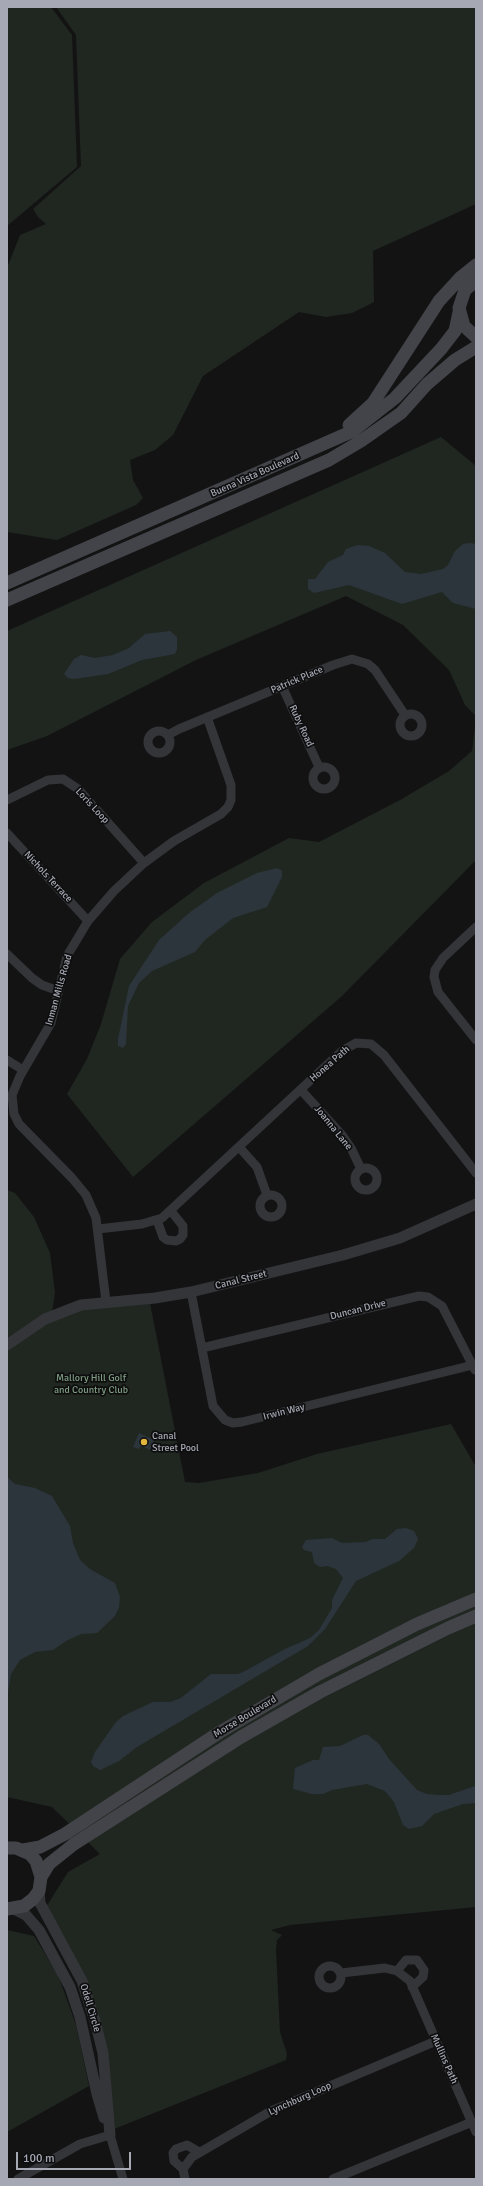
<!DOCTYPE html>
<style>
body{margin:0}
#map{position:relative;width:483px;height:2186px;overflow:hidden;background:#131314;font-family:Signika,sans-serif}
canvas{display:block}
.frame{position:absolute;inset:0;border:8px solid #a6a9b4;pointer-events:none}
.scale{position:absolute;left:16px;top:2152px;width:115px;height:18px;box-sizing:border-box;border:2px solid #a6a9b4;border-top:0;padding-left:5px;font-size:12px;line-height:14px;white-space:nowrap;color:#a6a9b4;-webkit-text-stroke:3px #0e0e0f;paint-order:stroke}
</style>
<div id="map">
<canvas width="483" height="2186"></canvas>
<div class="frame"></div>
<div class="scale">100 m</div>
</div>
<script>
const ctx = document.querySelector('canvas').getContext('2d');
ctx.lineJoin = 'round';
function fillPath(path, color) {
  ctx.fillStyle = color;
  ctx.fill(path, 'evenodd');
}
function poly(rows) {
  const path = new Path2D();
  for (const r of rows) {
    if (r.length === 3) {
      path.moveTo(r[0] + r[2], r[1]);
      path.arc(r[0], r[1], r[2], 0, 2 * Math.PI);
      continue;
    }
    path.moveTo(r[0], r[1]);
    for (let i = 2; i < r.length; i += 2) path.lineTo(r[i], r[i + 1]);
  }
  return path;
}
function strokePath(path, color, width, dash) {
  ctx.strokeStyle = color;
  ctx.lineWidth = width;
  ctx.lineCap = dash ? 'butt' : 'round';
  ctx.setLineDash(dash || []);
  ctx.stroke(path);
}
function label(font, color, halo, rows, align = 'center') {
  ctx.font = font + ' Signika,sans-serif';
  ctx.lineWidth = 3.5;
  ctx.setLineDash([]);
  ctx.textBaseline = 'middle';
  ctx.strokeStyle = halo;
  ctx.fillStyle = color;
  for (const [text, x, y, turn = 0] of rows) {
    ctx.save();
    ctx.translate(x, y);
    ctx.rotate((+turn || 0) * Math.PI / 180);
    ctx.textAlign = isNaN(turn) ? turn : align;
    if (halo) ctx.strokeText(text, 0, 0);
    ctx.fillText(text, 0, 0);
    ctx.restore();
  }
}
fillPath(poly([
 [7,7,51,7,72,35,77,167,7,226],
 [56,7,476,7,476,204,373,251,374,302,352,313,326,317,299,312,203,376,173,435,155,450,130,460,133,480,143,498,136,505,57,540,7,532,7,268,20,235,46,224,38,217,33,209,81,166,76,35],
 [441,437,476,466,476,716,465,705,449,670,403,625,346,596,196,660,47,736,7,750,7,631],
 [476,718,476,860,342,996,133,1177,67,1094,87,1059,101,1024,120,959,152,922,204,883,289,838,319,842,400,800,449,771,472,751],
 [7,1190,15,1193,34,1217,50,1253,55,1293,52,1312,7,1339],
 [150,1303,185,1482,199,1483,258,1473,317,1454,451,1424,476,1467,476,1907,290,1925,271,1930,282,1935,277,1940,276,1950,280,2032,287,2054,286,2060,114,2129,107,2052,46,1907,68,1872,100,1854,52,1807,7,1797,7,1350,47,1323,82,1309],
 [7,1930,34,1936,58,1975,76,2025,89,2086,7,2132]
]), '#202721');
fillPath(poly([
 [470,543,476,544,476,609,453,603,442,592,402,604,349,585,314,593,308,589,308,579,315,579,328,562,343,555,346,549,358,545,369,546,385,553,405,572,421,574,443,569,448,565,455,551,463,544],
 [170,631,177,637,177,649,175,654,142,660,108,674,74,679,68,678,64,674,74,659,81,655,95,658,113,655,129,648,145,634],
 [277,868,282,871,282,877,267,907,233,918,205,940,195,952,152,971,139,983,128,1006,126,1044,123,1048,118,1046,118,1039,129,986,159,940,189,913,217,893,257,873],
 [139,1433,154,1440,150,1450,141,1446,139,1449,133,1447],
 [7,1477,15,1484,35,1488,52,1496,70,1526,73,1543,80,1560,90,1569,115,1583,120,1597,119,1607,115,1616,97,1633,81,1634,66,1641,53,1650,35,1652,20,1660,11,1674,7,1699],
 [406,1528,414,1531,418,1539,414,1548,399,1561,356,1581,325,1629,308,1646,137,1747,119,1761,100,1770,93,1766,91,1762,95,1752,116,1722,123,1716,153,1702,170,1702,181,1698,211,1674,238,1674,243,1672,285,1649,310,1638,319,1630,332,1608,332,1600,343,1578,336,1569,327,1566,320,1567,314,1563,312,1552,304,1550,302,1547,306,1540,332,1538,342,1543,366,1542,372,1539,385,1539,397,1529],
 [363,1735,368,1735,379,1744,389,1759,417,1790,427,1794,439,1795,449,1795,475,1786,476,1803,463,1804,434,1814,422,1826,409,1829,403,1825,394,1802,385,1791,367,1784,332,1790,323,1794,312,1794,293,1789,295,1768,313,1760,319,1760,323,1747,340,1746]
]), '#2d353c');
strokePath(poly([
 [282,686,319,767],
 [411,725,11],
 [159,742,11],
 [168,735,179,729,333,665,352,659,368,664,375,670,405,715],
 [324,778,11],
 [7,800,48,780,63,779,78,789,144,863],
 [7,833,88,921],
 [476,927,443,958,435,970,434,977,438,992,476,1040],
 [7,954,32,978,42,985,59,991],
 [7,1060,23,1070],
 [301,1090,342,1135,351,1148,361,1169],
 [239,1147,257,1167,267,1195],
 [366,1179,11],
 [271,1206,11],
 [157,1220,163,1237,167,1240,176,1241,180,1239,183,1235,183,1226,171,1211],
 [98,1229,142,1224,162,1218,342,1051,356,1043,371,1044,384,1055,476,1173],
 [191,1292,213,1406,225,1420,233,1423,242,1422,473,1365],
 [106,1302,96,1218,86,1195,72,1178,19,1124,14,1114,12,1095,20,1076,51,1023,67,956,88,921,114,891,144,863,174,841,221,814,228,807,231,800,231,785,207,717],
 [202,1348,419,1296,428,1297,442,1306,475,1370],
 [330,1977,11],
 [397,1971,406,1960,417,1960,424,1970,423,1977,412,1987],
 [341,1973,385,1968,397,1971,410,1981,476,2132],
 [183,2169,174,2161,173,2153,176,2149,187,2145,199,2152],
 [18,2179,80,2144,110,2135,123,2179],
 [185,2179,183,2169,192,2157,271,2111,436,2041],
 [333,2179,472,2122]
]), '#343539', 9);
strokePath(poly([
 [7,1345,45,1319,81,1305,155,1298,191,1292,343,1255,400,1238,476,1204],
 [39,1891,40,1903,82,1981,95,2021,103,2053,110,2135],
 [14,1909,26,1915,39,1930,70,1987,80,2017,97,2094,104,2118]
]), '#343539', 11);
strokePath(poly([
 [476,281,465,290,459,308,464,326,476,337],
 [349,425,373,403,439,301,461,277,476,265],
 [7,583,353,431,395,398,441,349,455,331,459,312],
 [7,600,329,460,361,441,401,413,427,384,455,360,476,347],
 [7,1848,16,1848,30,1854,36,1861,41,1877,39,1891,33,1899,24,1906,7,1909],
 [23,1850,40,1847,65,1834,220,1732,319,1674,417,1624,476,1599],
 [41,1877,49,1864,74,1844,241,1737,320,1692,448,1628,476,1616]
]), '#434449', 13);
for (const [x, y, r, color] of [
 [144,1442,4,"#e2b63e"]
]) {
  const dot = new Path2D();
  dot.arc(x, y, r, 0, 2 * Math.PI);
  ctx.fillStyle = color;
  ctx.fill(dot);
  strokePath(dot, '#0e0e0f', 1.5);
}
label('10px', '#a6a9b4', '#0e0e0f', [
 ["Buena Vista Boulevard",255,475,-24],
 ["Patrick Place",297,680,-23],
 ["Ruby Road",301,726,65],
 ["Loris Loop",92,806,47],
 ["Nichols Terrace",48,877,47],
 ["Inman Mills Road",59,990,-74],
 ["Honea Path",330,1064,-41],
 ["Joanna Lane",333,1128,51],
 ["Canal Street",241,1280,-14],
 ["Duncan Drive",358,1310,-14],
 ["Irwin Way",284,1412,-14],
 ["Morse Boulevard",245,1717,-31],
 ["Odell Circle",90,2008,73],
 ["Mullins Path",444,2059,66],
 ["Lynchburg Loop",300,2099,-24]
]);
label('10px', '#7e9d82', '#0e0e0f', [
 ["Mallory Hill Golf",91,1378],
 ["and Country Club",91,1390]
]);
label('10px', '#a6a9b4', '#0e0e0f', [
 ["Canal",152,1436],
 ["Street Pool",152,1448]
], 'left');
</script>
